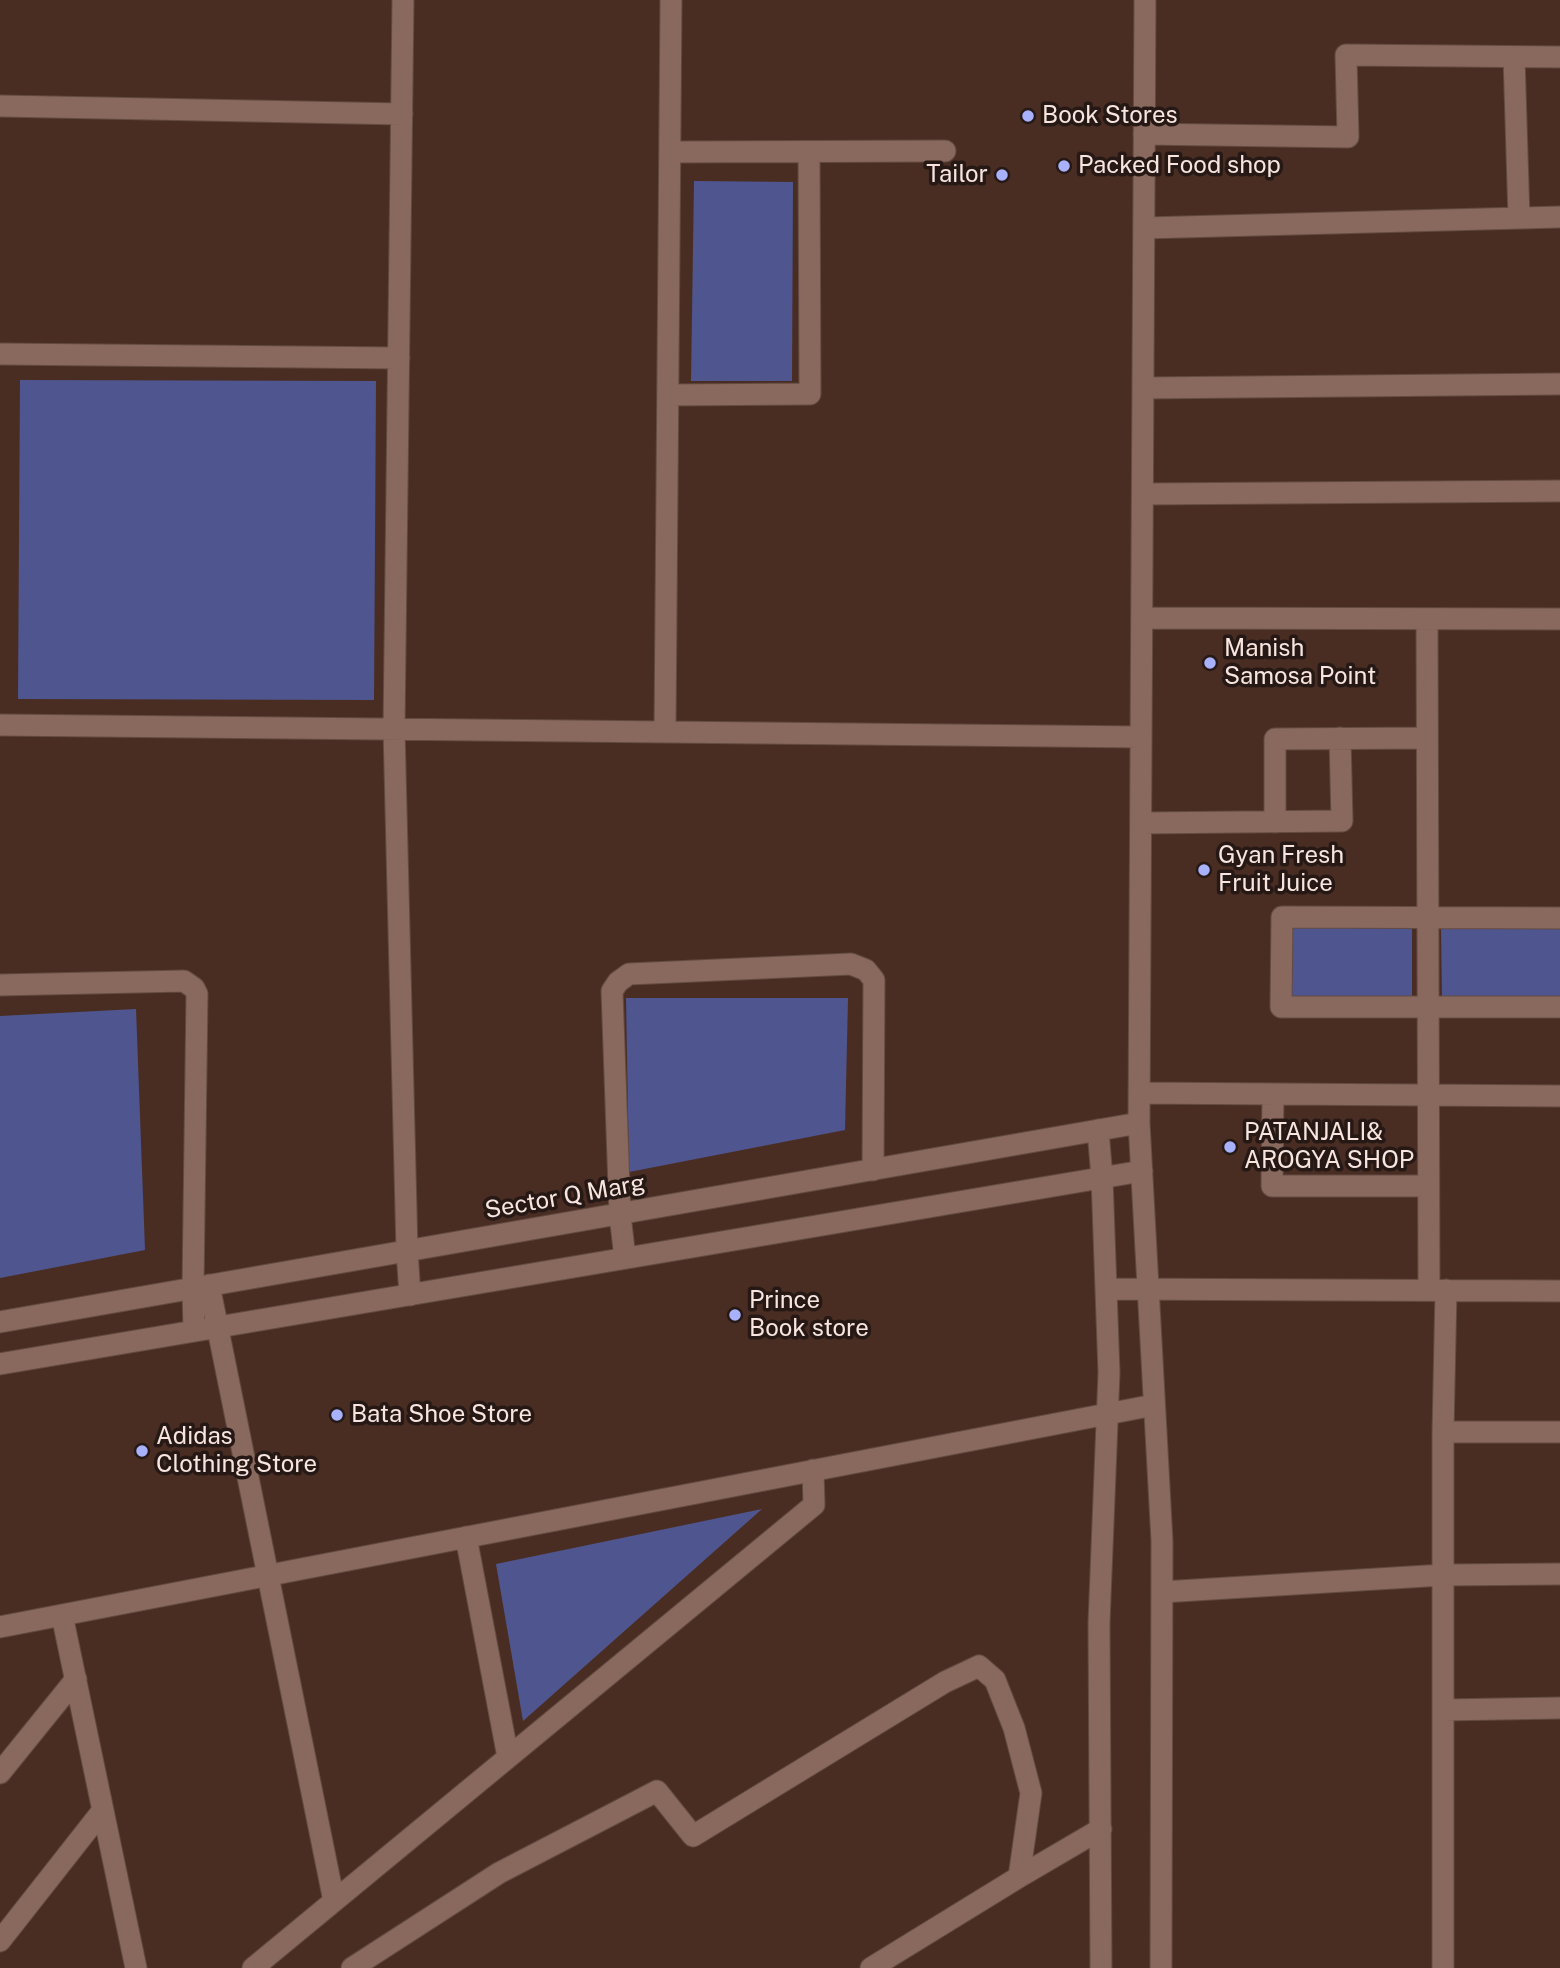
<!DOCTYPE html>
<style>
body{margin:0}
canvas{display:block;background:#492d23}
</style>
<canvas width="1560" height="1968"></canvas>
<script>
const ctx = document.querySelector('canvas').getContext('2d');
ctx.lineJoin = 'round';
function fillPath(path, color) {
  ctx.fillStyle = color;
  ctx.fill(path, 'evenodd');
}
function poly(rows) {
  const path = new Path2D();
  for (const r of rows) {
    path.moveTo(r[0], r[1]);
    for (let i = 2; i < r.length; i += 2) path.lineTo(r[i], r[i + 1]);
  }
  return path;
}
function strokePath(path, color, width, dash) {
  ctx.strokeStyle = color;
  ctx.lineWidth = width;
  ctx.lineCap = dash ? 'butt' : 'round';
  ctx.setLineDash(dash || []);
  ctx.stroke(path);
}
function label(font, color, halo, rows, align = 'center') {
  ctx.font = font + ' "Public Sans",sans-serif';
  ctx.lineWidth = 7;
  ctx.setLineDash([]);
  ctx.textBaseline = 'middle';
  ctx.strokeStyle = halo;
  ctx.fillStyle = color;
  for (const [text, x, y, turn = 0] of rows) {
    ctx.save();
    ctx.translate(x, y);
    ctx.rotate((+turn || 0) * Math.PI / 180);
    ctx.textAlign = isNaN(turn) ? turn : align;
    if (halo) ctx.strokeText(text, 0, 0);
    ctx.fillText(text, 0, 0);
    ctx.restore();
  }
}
fillPath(poly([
 [694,181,793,182,792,381,691,381],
 [20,380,376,381,374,700,18,699],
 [1412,925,1412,996,1289,997,1289,926],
 [1560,928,1560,999,1442,1000,1441,929],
 [626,998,848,998,845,1130,629,1172],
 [136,1009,145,1250,0,1278,0,1016],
 [762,1509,523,1721,496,1564]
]), '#4f558e');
const minor = poly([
 [403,0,394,729,407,1251,410,1295],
 [1145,0,1139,1123,1162,1541,1161,1968],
 [1514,57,1519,218],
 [0,106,402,114],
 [1144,134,1348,137,1346,55,1560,57],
 [670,152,945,151],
 [1144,228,1560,217],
 [0,354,399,358],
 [1143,388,1560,384],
 [668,395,810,394,809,152],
 [1143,494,1560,491],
 [1142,618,1560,619],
 [1427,619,1429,1290],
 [0,725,1141,737],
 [665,732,671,0],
 [1275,822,1275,739,1427,738],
 [1141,823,1342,821,1340,738],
 [1560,918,1282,917,1281,1007,1560,1007],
 [0,985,184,981,194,988,197,994,193,1287,194,1331],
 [1139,1093,1560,1096],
 [1273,1094,1272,1186,1428,1186],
 [1098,1130,1102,1178,1109,1373,1099,1623,1101,1968],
 [625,1258,620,1215,612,991,618,982,629,974,851,964,866,970,874,980,873,1170],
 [209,1285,334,1901],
 [1106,1289,1560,1291],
 [0,1322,1139,1123],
 [0,1364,1142,1171],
 [1443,1432,1560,1432],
 [466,1537,508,1757],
 [1162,1592,1443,1575,1560,1574],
 [62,1615,136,1968],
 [0,1627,1154,1405],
 [1443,1710,1560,1708],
 [0,1773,76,1679],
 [0,1941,103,1810],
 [253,1968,814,1505,813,1470],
 [352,1968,499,1873,657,1791,693,1836,945,1682,979,1666,995,1680,1014,1728,1031,1793,1019,1877],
 [871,1968,1019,1877,1101,1829],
 [1443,1968,1443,1432,1446,1290]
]);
strokePath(minor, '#634b42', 23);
strokePath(minor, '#89695d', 21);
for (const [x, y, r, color] of [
 [1028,116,7,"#a7b1fc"],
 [1064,166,7,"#a7b1fc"],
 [1002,175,7,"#a7b1fc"],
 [1210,663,7,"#a7b1fc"],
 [1204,870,7,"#a7b1fc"],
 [1230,1147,7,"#a7b1fc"],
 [735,1315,7,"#a7b1fc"],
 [337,1415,7,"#a7b1fc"],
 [142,1451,7,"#a7b1fc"]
]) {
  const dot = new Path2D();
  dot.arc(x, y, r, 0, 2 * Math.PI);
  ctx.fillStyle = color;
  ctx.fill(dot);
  strokePath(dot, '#261915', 2.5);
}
label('24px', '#f8e5df', '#261915', [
 ["Book Stores",1042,116],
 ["Packed Food shop",1078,166],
 ["Tailor",988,175,"right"],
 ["Manish",1224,649],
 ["Samosa Point",1224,677],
 ["Gyan Fresh",1218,856],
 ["Fruit Juice",1218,884],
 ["PATANJALI&",1244,1133],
 ["AROGYA SHOP",1244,1161],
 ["Prince",749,1301],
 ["Book store",749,1329],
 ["Bata Shoe Store",351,1415],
 ["Adidas",156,1437],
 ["Clothing Store",156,1465]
], 'left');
label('24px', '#f8e5df', '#261915', [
 ["Sector Q Marg",565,1197,-10]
]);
</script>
